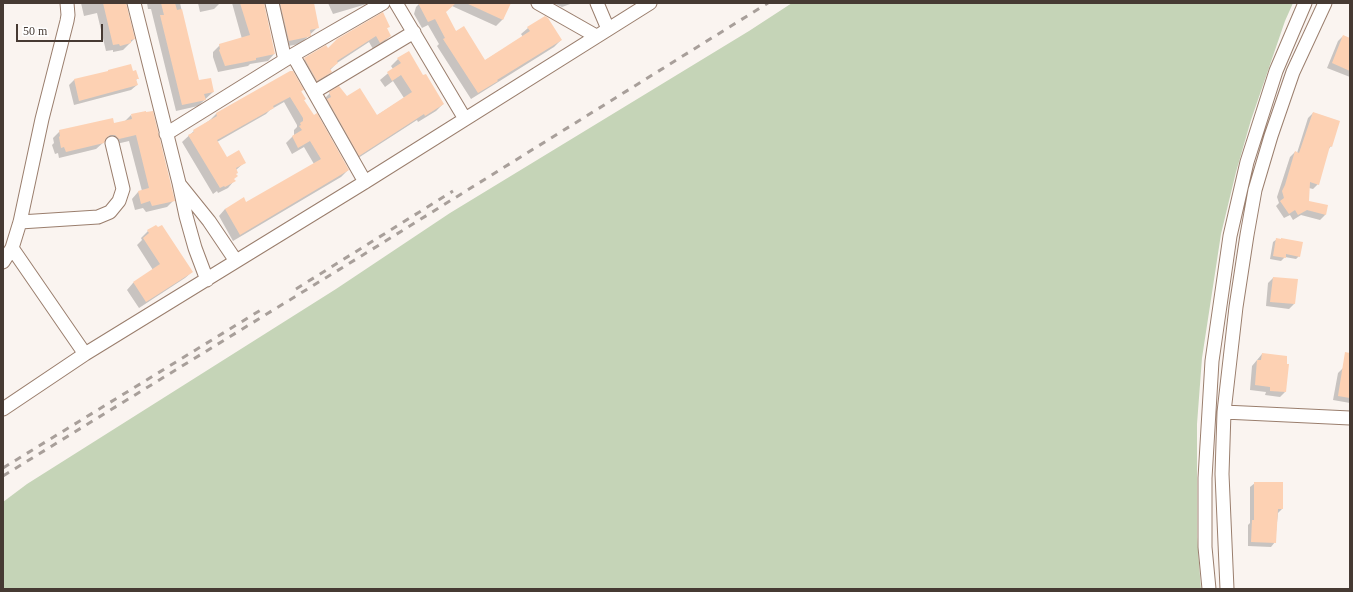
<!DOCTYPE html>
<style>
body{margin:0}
#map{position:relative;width:1353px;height:592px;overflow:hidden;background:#faf4f0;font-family:Georgia,serif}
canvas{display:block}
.frame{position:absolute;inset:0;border:4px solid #463a33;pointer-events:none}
.scale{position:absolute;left:16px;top:24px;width:87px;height:18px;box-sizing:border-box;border:2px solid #463a33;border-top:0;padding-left:5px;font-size:12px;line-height:14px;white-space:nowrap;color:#463a33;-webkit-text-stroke:3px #fff;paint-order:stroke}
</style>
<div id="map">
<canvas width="1353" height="592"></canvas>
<div class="frame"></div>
<div class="scale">50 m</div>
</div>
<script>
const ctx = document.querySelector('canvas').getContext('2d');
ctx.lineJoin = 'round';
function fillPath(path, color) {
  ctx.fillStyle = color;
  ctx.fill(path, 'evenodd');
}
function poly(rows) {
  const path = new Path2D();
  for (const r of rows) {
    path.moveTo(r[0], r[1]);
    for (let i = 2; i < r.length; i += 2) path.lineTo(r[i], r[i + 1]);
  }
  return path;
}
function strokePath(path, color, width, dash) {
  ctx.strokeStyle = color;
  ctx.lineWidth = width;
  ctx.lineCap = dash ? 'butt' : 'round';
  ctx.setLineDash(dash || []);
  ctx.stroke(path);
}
fillPath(poly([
 [792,3,1293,3,1285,21,1251,120,1236,172,1221,234,1202,358,1197,424,1197,537,1201,589,3,589,3,502,27,484,336,289,450,213,749,31]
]), '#c5d4b7');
fillPath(poly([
 [81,3,125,3,134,39,123,50,113,52,113,50,106,51,97,13,84,16],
 [147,3,180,3,198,82,213,92,198,106,176,111,151,9,148,9],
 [198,3,220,3,214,9,200,12],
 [232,3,263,3,274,54,268,61,250,64,248,66,218,72,213,57,213,52,220,45,242,39],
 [269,3,301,3,318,27,300,44,282,47],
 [328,3,370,3,333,14],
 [420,3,510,3,503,19,496,26,452,6,445,12,456,32,484,61,523,37,521,34,528,28,545,17,561,40,554,47,471,99,437,46,439,44,428,25,422,28,414,14,416,7],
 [553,3,573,3,562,7],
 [389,26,386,29,390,36,383,43,373,49,369,42,337,63,330,70,331,72,324,79,310,87,298,66,305,59],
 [1343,36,1350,39,1350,77,1327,68,1338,41],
 [408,52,423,77,443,104,436,111,418,122,417,120,352,162,323,100,330,93,347,98,376,116,404,98,393,81,385,87,380,80,393,69,391,66,398,59],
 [132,72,138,78,136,80,137,85,131,90,74,105,69,85,74,80,107,73],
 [290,72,302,90,301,92,305,99,303,101,348,170,341,177,233,241,219,216,225,209,246,204,314,164,304,147,292,154,286,143,294,135,294,130,297,127,297,125,284,102,270,110,266,114,217,142,227,159,245,162,236,170,233,180,234,181,228,188,218,193,217,191,213,194,182,142,194,131,210,120,216,114],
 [1313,113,1331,146,1328,150,1318,184,1313,189,1309,188,1308,202,1327,206,1325,215,1320,220,1301,215,1293,220,1290,215,1284,218,1276,206,1279,203,1277,197,1290,157,1295,152,1297,153,1308,118],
 [131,115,174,200,167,207,146,212,143,208,135,210,132,199,138,192,142,191,129,141,112,145,108,142,104,142,96,149,59,158,58,153,55,154,52,145,54,143,53,138,60,131,113,125,124,122],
 [156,226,192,272,185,278,139,308,127,290,133,283,153,270,137,245,142,240,141,238,148,231],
 [1277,239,1299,256,1296,259,1285,257,1281,261,1270,259,1273,242],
 [1273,278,1297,280,1294,304,1289,309,1266,306,1268,283],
 [1262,354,1285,392,1280,397,1265,395,1266,392,1250,390,1252,366],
 [1343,368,1350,369,1350,403,1333,400,1338,373],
 [1255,483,1282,509,1278,513,1275,542,1271,547,1248,546,1248,525,1250,523,1250,487]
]), '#0003');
fillPath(poly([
 [103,3,126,3,135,39,131,40,131,43,120,46,119,44,113,45],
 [161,3,175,3,177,10,182,9,199,80,211,78,214,92,204,94,206,100,182,105,160,15,164,15],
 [240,3,264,3,275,54,256,58,256,60,225,66,219,50,220,49,219,44,250,35],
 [280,3,314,3,319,28,310,30,311,36,308,37,289,41],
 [418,3,456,3,446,12,456,31,464,26,485,60,530,31,527,27,545,16,548,18,562,40,497,80,498,81,478,93,443,39,445,38,435,19,428,22],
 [466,3,511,3,503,20],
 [383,12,390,27,387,28,391,36,380,43,376,36,337,61,338,63,330,69,332,72,317,81,304,58,326,45,328,48,337,39],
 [1343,35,1350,38,1350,71,1332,63],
 [409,51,423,75,426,74,444,104,425,116,424,114,359,156,327,99,331,97,329,92,339,86,347,96,360,88,377,115,412,92,401,75,392,81,387,72,401,63,397,58],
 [131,64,133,71,136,70,139,79,136,79,138,85,79,101,74,79,108,71,108,70],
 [290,71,293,71,304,90,301,91,306,99,304,100,314,115,317,113,349,170,240,235,225,209,244,197,246,202,321,159,310,141,298,148,292,136,302,130,299,126,301,125,300,123,303,121,303,118,290,97,273,106,274,108,217,140,227,157,239,150,246,163,236,168,238,173,236,174,238,176,234,179,236,181,225,187,224,186,220,188,188,135,194,132,193,130,217,116,216,113],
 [146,111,146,112,153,111,175,201,152,206,150,201,141,204,138,191,149,188,136,135,119,139,115,135,110,135,106,138,104,143,66,152,64,147,61,148,59,137,60,136,59,130,113,118,114,123,132,119,131,114],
 [1313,112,1340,121,1332,147,1330,146,1319,185,1310,182,1309,201,1328,205,1326,215,1307,210,1298,215,1295,210,1289,214,1280,201,1284,198,1282,191,1285,185,1295,151,1299,153],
 [156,225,158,227,162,225,193,272,146,302,133,282,160,264,143,238,149,233,147,230],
 [1276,238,1281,239,1281,238,1303,242,1300,257,1286,254,1286,258,1273,256],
 [1273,277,1298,279,1295,304,1270,302],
 [1345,352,1350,353,1350,398,1338,396],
 [1262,353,1287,356,1287,364,1289,364,1286,392,1270,391,1270,387,1255,385,1257,360,1261,360],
 [1254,482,1283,482,1283,509,1278,509,1276,543,1251,542,1252,520,1254,520]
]), '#fdd1b3');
const minor = poly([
 [67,3,68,15,67,21,42,119,20,222,12,248,85,354],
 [134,3,179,183,186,216,195,248,207,280],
 [272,3,285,60],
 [396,3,465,119],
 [538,3,596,36],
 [597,3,608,29],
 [293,55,365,182],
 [314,92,414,32],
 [166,134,293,55,383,3],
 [180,185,209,221,236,261],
 [20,222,98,217,110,212,119,201,123,189,112,143],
 [3,262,12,248],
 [3,409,85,354,365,182,650,3],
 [1224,412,1350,418],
 [1209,589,1205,547,1205,478,1212,361,1230,236,1247,162,1276,71,1305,3],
 [1227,589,1222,474,1224,412,1236,307,1247,235,1255,190,1271,136,1293,72,1325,3]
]);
strokePath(minor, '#9a7e6d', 15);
strokePath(minor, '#fff', 13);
strokePath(poly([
 [296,289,453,191],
 [3,468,264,308],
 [3,476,384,242,768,3]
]), '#a89f9a', 3, [7, 7]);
</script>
